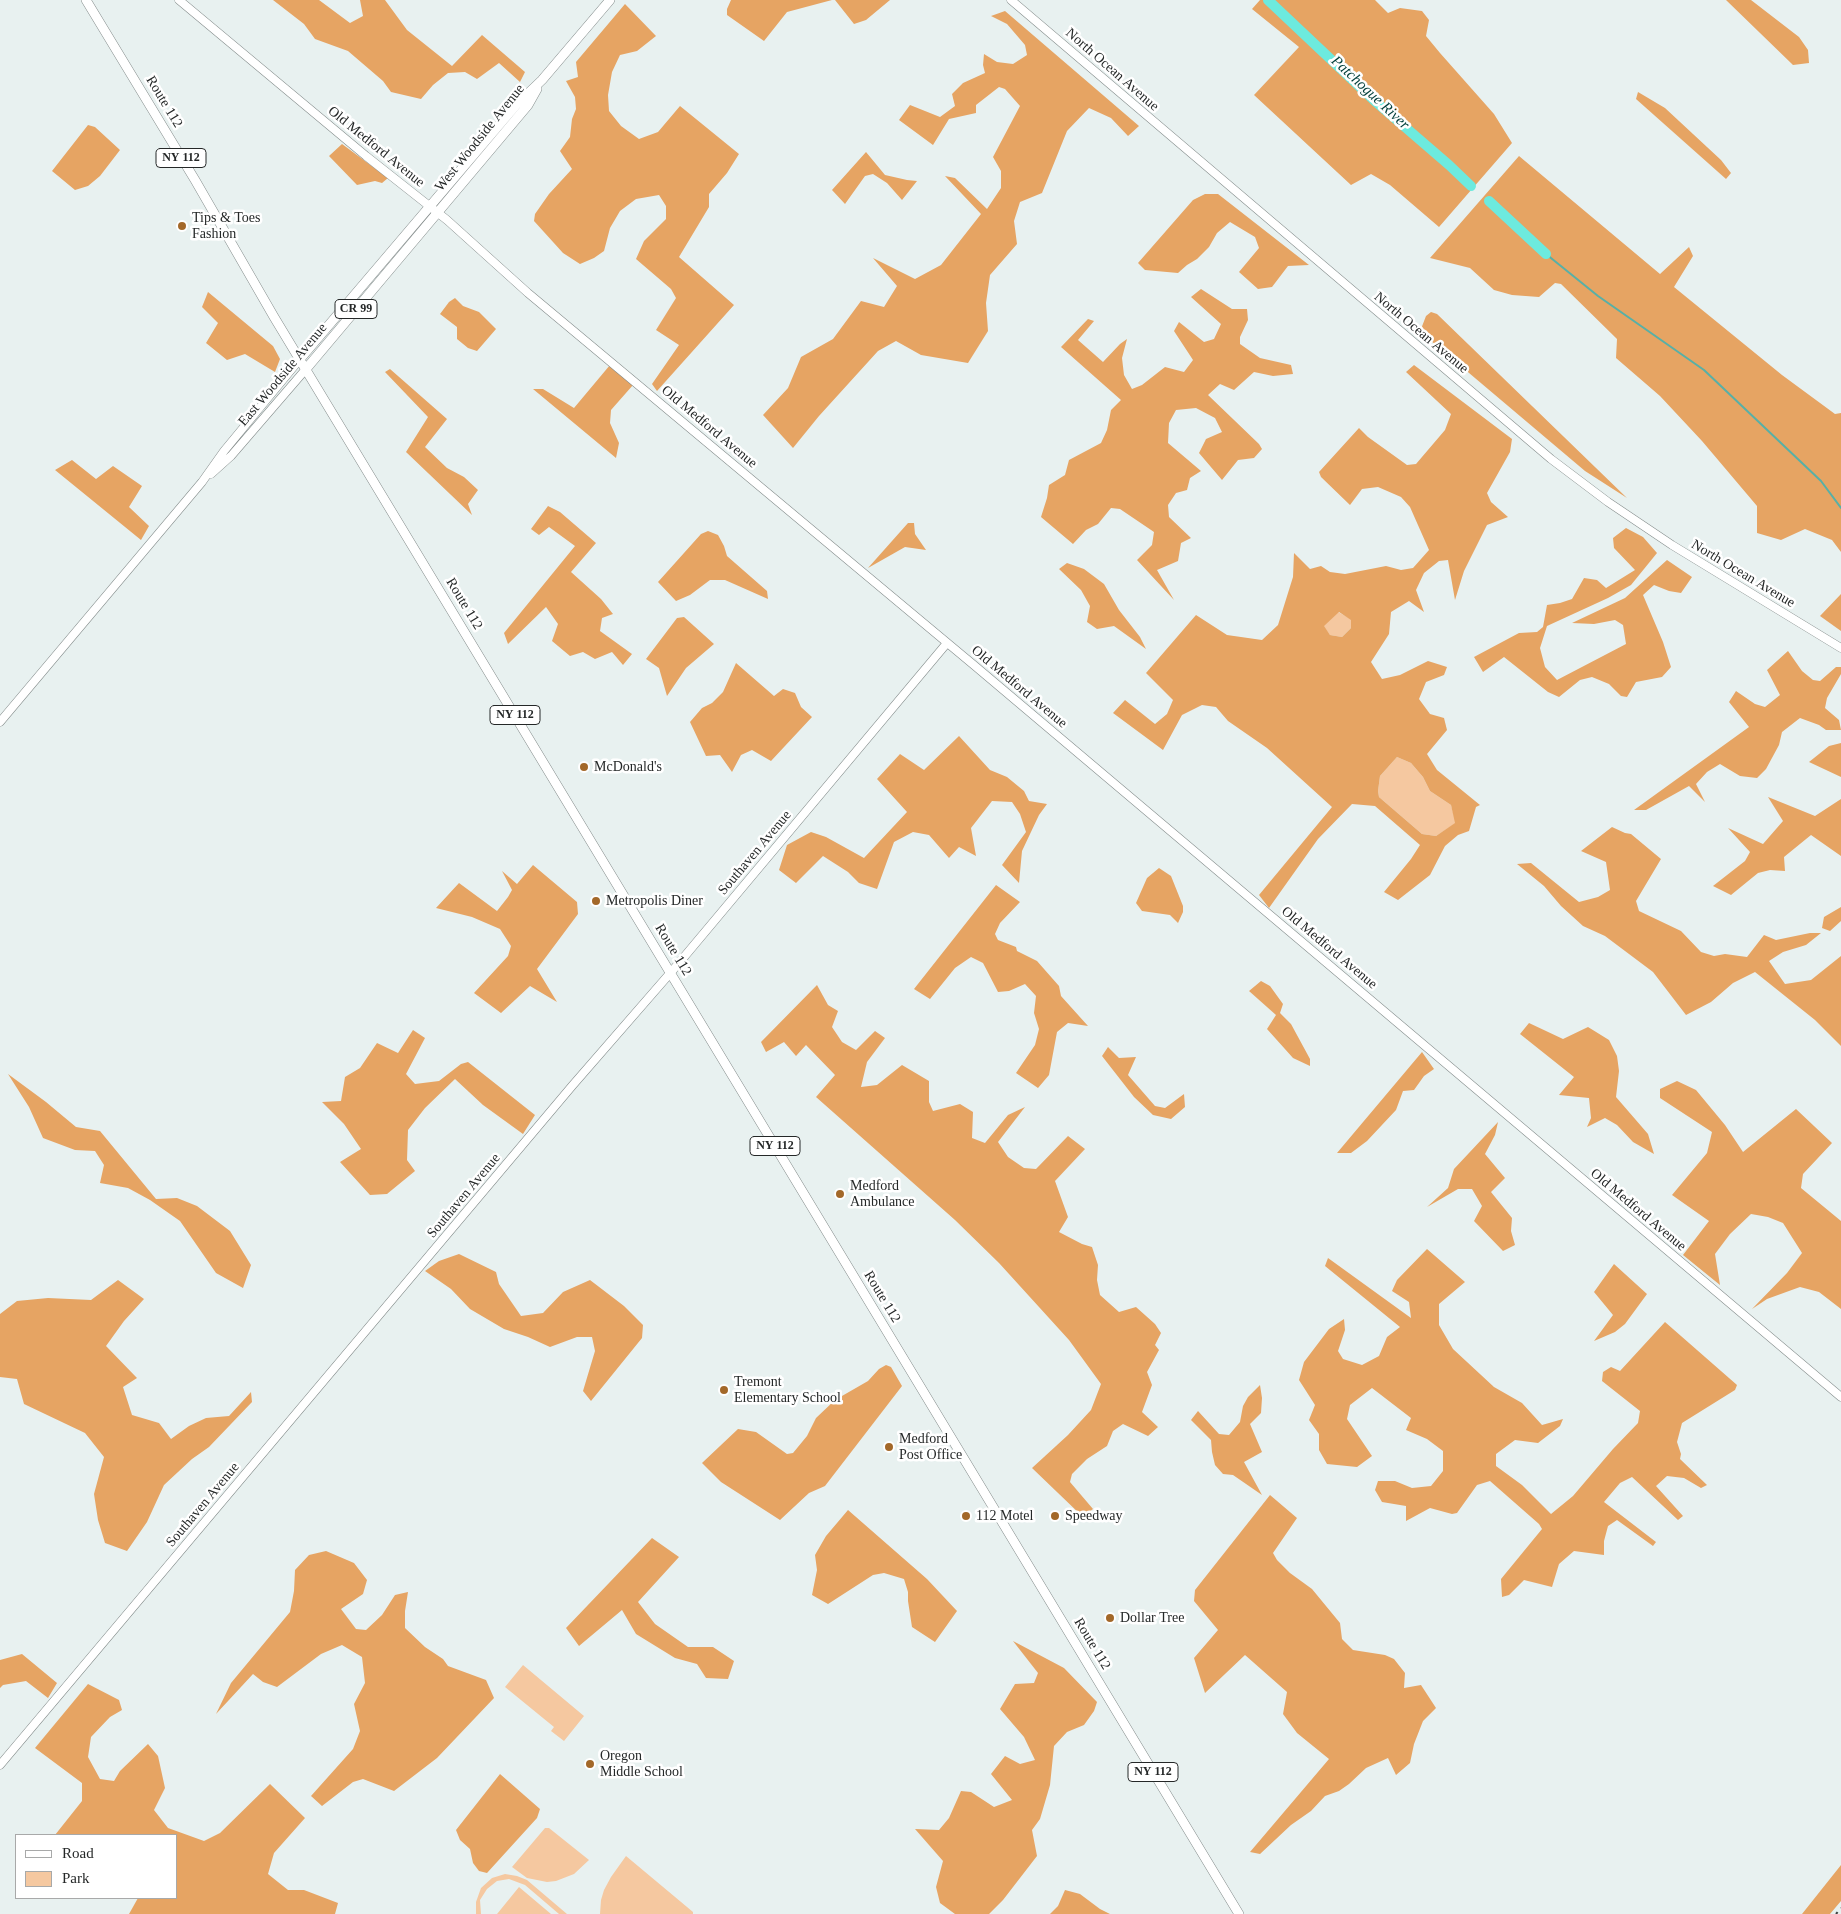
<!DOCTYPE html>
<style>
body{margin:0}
#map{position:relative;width:1841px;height:1914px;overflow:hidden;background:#e8f1f0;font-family:"Times New Roman",serif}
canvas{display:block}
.legend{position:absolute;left:15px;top:1834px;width:162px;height:65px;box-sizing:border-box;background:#fff;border:1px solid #a8a9a9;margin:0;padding:6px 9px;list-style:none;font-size:15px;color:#252828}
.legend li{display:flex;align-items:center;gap:10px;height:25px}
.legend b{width:25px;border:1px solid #a8a9a9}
</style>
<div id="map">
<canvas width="1841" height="1914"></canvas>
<ul class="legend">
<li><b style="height:6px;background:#fff"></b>Road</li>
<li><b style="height:14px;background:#f5c8a0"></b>Park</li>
</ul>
</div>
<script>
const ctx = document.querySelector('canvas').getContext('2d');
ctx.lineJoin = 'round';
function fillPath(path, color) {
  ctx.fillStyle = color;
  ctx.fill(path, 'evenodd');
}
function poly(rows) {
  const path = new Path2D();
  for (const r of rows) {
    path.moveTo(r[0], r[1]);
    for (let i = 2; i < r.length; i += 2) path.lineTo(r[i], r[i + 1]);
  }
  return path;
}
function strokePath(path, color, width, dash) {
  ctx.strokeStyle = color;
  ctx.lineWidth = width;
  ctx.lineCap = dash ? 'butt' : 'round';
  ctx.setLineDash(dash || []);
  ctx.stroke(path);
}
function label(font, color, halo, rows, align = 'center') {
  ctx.font = font + ' "Times New Roman",serif';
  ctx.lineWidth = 5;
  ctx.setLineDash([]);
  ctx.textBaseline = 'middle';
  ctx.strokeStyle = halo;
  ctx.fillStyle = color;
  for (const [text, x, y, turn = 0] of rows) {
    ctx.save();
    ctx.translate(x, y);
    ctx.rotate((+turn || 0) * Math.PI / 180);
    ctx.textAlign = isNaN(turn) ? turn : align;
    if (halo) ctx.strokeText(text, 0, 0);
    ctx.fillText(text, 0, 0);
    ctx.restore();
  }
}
fillPath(poly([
 [1338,612,1351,619,1351,628,1342,637,1330,635,1323,626],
 [1397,757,1411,763,1423,777,1430,791,1451,805,1456,823,1436,836,1422,834,1379,797,1378,791,1380,776],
 [523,1665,584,1716,564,1741,551,1731,554,1727,505,1687],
 [545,1828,549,1828,589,1860,574,1874,556,1881,547,1882,527,1878,512,1867],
 [626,1856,693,1912,693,1914,600,1914,601,1900,604,1890,611,1877],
 [505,1874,517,1876,527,1880,567,1914,559,1914,525,1885,509,1879,497,1881,487,1889,480,1900,481,1914,476,1914,476,1902,481,1888,492,1878],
 [519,1887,551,1914,497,1914]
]), '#f5c8a0');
fillPath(poly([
 [273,0,319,0,350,23,363,16,360,0,385,0,407,30,452,66,482,35,525,72,520,82,499,63,477,79,465,72,448,73,433,85,421,99,391,92,383,81,348,51,315,39,304,24],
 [731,0,832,0,787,12,764,41,727,15,727,9],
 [835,0,890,0,866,20,854,24],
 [1260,0,1375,0,1388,13,1400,8,1422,11,1429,20,1426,36,1440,53,1494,114,1512,143,1439,227,1390,185,1371,174,1351,185,1254,95,1299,47,1252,9],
 [1726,0,1751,0,1799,37,1808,50,1809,63,1793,65],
 [625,4,656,36,637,51,620,55,612,72,608,95,609,111,621,126,639,139,658,132,680,106,739,154,727,173,709,194,709,207,679,257,734,305,657,391,652,384,679,345,656,330,676,298,671,289,636,259,644,241,666,219,666,206,659,195,636,199,620,211,610,228,604,251,594,258,580,264,563,253,534,221,535,214,549,194,572,169,560,151,570,137,572,119,576,109,575,97,566,81,578,77,576,62],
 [1005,11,1139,126,1128,136,1111,118,1089,108,1067,131,1042,193,1020,202,1014,221,1017,244,990,275,986,303,988,331,968,363,921,355,896,341,878,351,819,416,793,448,763,415,788,388,801,357,833,339,861,301,884,307,897,286,873,258,915,279,941,265,981,214,945,176,955,178,987,209,1001,188,1001,171,993,157,1020,106,1005,89,999,87,976,105,976,113,949,119,933,145,899,120,910,105,940,117,955,106,952,94,963,83,985,73,983,65,984,54,997,62,1013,64,1027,55,1025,45,1007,24,991,16],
 [1638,92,1665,108,1721,160,1731,173,1726,179,1636,99],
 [88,125,95,127,120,150,100,176,88,186,75,190,52,171],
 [342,144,388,178,382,183,375,181,357,185,329,156],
 [866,152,885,175,907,180,917,181,902,200,887,183,873,174,865,176,845,204,832,190],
 [1519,156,1660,274,1689,247,1693,256,1674,287,1782,375,1835,414,1841,413,1841,552,1832,540,1805,529,1781,540,1757,533,1757,506,1702,441,1660,396,1616,358,1617,339,1561,284,1555,283,1539,297,1512,295,1494,290,1470,268,1430,258],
 [1205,194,1218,194,1309,265,1288,266,1272,287,1258,289,1239,272,1259,248,1255,237,1230,222,1217,233,1209,247,1197,259,1187,265,1178,273,1145,270,1138,263,1193,200],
 [1201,289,1232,309,1247,309,1248,320,1240,337,1240,344,1260,358,1291,365,1293,374,1273,376,1254,372,1234,390,1220,384,1208,395,1259,444,1262,449,1254,458,1238,460,1222,480,1199,453,1206,439,1222,432,1215,418,1196,408,1176,410,1169,423,1168,443,1201,471,1190,478,1187,490,1176,493,1168,505,1169,517,1191,538,1181,543,1178,561,1157,570,1174,600,1137,560,1152,545,1154,532,1120,509,1111,508,1098,524,1086,530,1073,544,1041,517,1047,498,1049,485,1065,475,1069,460,1101,443,1107,430,1111,410,1121,400,1061,347,1088,319,1094,321,1078,340,1103,362,1120,344,1127,339,1122,358,1124,375,1132,389,1142,385,1165,367,1184,372,1193,360,1174,331,1179,322,1204,342,1214,339,1221,324,1191,297],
 [208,292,273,346,280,359,275,372,245,354,227,360,206,343,218,323,202,307],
 [455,298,463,306,479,312,496,329,477,351,468,348,457,339,457,327,440,314,449,302],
 [1431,312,1437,314,1627,498,1585,471,1430,340,1421,329,1426,316],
 [610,365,633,385,611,410,610,423,619,443,616,458,533,389,543,389,574,408],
 [1414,365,1512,439,1510,452,1487,493,1491,502,1508,517,1487,525,1464,571,1455,600,1448,560,1439,561,1424,573,1416,590,1424,612,1409,601,1391,612,1389,634,1371,662,1382,679,1400,675,1428,661,1447,667,1444,675,1426,682,1419,699,1430,714,1444,718,1447,730,1427,754,1437,770,1480,805,1476,807,1469,831,1458,835,1445,846,1430,875,1398,900,1384,892,1411,859,1420,845,1375,806,1352,804,1318,839,1269,908,1259,895,1332,807,1267,748,1228,721,1216,707,1202,705,1182,715,1163,750,1113,713,1125,700,1155,724,1167,714,1173,700,1146,673,1196,615,1227,635,1262,640,1278,625,1293,577,1294,553,1310,569,1321,566,1330,572,1345,574,1386,566,1401,570,1413,568,1429,550,1410,507,1401,497,1378,487,1362,489,1350,505,1321,477,1319,472,1359,428,1368,437,1407,465,1416,464,1445,430,1451,414,1406,372],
 [1339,612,1351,620,1351,628,1342,637,1330,635,1324,626],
 [1397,757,1411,763,1423,777,1430,791,1451,805,1455,823,1436,836,1422,834,1379,797,1378,791,1380,776],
 [390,369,447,419,425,447,447,468,464,477,478,490,468,504,472,515,406,452,428,417,385,372],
 [72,460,96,479,113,466,142,486,129,507,149,526,141,540,55,470],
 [548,506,560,512,596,543,571,572,601,599,613,614,602,618,600,631,632,654,623,665,612,652,595,659,583,652,570,656,552,641,558,624,546,607,508,644,504,633,575,546,549,527,539,535,531,529],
 [908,523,914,523,915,534,926,550,905,547,868,568],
 [1626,528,1643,537,1657,553,1631,585,1608,598,1547,626,1540,648,1545,667,1557,680,1626,644,1623,625,1615,620,1594,624,1572,623,1625,598,1667,560,1692,577,1681,593,1669,591,1654,585,1643,595,1663,642,1671,667,1662,677,1636,682,1627,697,1621,696,1609,684,1592,677,1580,680,1559,697,1548,692,1504,657,1483,672,1474,657,1519,633,1537,632,1543,627,1547,605,1560,603,1572,599,1584,578,1597,580,1606,588,1635,570,1614,548,1613,538],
 [708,531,718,535,724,546,727,556,767,591,768,599,725,580,710,580,690,595,676,601,658,582,701,534],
 [1067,563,1084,569,1104,584,1119,610,1140,637,1146,649,1114,626,1097,629,1087,622,1090,606,1081,590,1059,569],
 [1841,594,1841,631,1820,616],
 [684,617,714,644,686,668,667,696,659,668,646,659,677,618],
 [1788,651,1802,671,1813,680,1820,681,1836,667,1841,667,1841,674,1827,698,1825,708,1839,720,1841,730,1826,730,1819,725,1800,718,1782,732,1779,745,1766,769,1757,778,1740,776,1720,764,1707,772,1696,784,1705,802,1689,786,1646,810,1634,810,1749,727,1729,702,1736,691,1755,704,1765,707,1780,695,1767,670],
 [736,663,774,696,783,689,795,693,801,707,812,717,771,761,752,750,741,755,732,772,720,755,706,756,690,722,702,708,712,703,723,692],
 [959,736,990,770,1007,777,1024,791,1029,801,1047,804,1039,815,1022,851,1019,883,1002,865,1026,832,1020,814,1012,802,992,801,971,828,976,856,959,847,949,858,929,835,913,832,894,842,877,889,859,883,848,872,823,856,796,883,779,870,787,845,811,832,826,837,864,858,907,812,877,779,900,754,924,770],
 [1841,743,1841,777,1809,762,1829,746],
 [1768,797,1815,816,1841,799,1841,856,1811,835,1784,857,1785,871,1770,870,1758,873,1731,895,1713,886,1745,861,1750,852,1728,828,1763,844,1783,821],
 [1612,827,1625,833,1631,834,1661,859,1636,901,1639,911,1681,931,1701,952,1714,956,1725,954,1747,957,1764,935,1776,940,1810,933,1821,933,1806,945,1783,952,1769,961,1785,984,1811,980,1841,956,1841,1046,1815,1020,1755,972,1733,983,1711,1002,1686,1015,1653,972,1605,936,1583,926,1561,906,1544,886,1517,864,1531,863,1579,902,1598,897,1610,890,1606,862,1581,851],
 [533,865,577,902,578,914,537,969,557,1002,530,986,501,1013,474,993,508,956,511,946,500,929,472,917,436,908,459,883,497,911,508,897,512,890,502,871,517,884],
 [1159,868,1171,876,1183,906,1183,912,1178,923,1170,915,1142,911,1136,903,1147,878],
 [996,885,1020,902,1000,923,995,934,998,940,1016,947,1017,951,1037,961,1059,986,1061,996,1088,1026,1068,1023,1057,1032,1049,1075,1038,1088,1016,1073,1035,1045,1039,1029,1034,1013,1036,996,1025,984,1009,991,998,992,983,963,971,957,955,968,930,999,914,989],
 [1841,907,1841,921,1830,931,1822,928,1824,917],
 [1261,981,1270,986,1283,1004,1280,1013,1291,1024,1310,1059,1310,1066,1293,1058,1267,1029,1276,1015,1249,991],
 [817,985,828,1005,838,1011,832,1027,842,1042,856,1050,875,1031,885,1038,867,1062,861,1087,877,1085,902,1065,929,1081,929,1102,933,1111,960,1104,973,1112,972,1138,985,1143,1008,1115,1025,1107,998,1142,1008,1157,1024,1168,1036,1169,1068,1136,1085,1149,1055,1181,1068,1217,1059,1232,1082,1244,1092,1247,1098,1265,1097,1280,1100,1295,1119,1312,1136,1307,1155,1324,1161,1333,1155,1345,1159,1350,1147,1372,1152,1385,1142,1412,1158,1427,1148,1436,1123,1424,1113,1431,1107,1446,1087,1459,1072,1474,1070,1482,1093,1509,1083,1517,1032,1468,1068,1435,1091,1410,1101,1384,1069,1340,999,1263,955,1220,816,1097,835,1075,806,1045,796,1056,784,1042,766,1052,761,1042],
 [1529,1023,1563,1039,1588,1027,1609,1040,1617,1056,1619,1071,1616,1097,1648,1134,1654,1154,1633,1142,1617,1125,1605,1118,1587,1127,1591,1118,1589,1098,1559,1095,1574,1077,1520,1034],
 [413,1030,425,1038,406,1074,415,1084,439,1081,461,1064,468,1062,535,1115,523,1134,483,1105,455,1079,425,1108,408,1130,407,1160,415,1171,387,1194,370,1195,340,1162,361,1149,344,1124,322,1102,341,1101,345,1077,360,1068,377,1043,398,1053],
 [1108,1047,1119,1058,1136,1057,1128,1075,1155,1106,1165,1108,1184,1094,1185,1107,1171,1119,1153,1115,1134,1097,1102,1056],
 [1422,1052,1434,1069,1424,1076,1414,1090,1403,1091,1396,1110,1367,1141,1351,1153,1337,1153],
 [8,1074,46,1102,76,1127,100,1131,156,1199,177,1198,197,1206,230,1231,251,1265,243,1288,216,1273,180,1221,150,1200,128,1188,100,1183,104,1165,95,1151,75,1150,43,1138,29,1107],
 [1677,1081,1696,1090,1725,1125,1743,1152,1796,1109,1832,1143,1803,1174,1801,1188,1841,1221,1841,1309,1819,1292,1800,1287,1767,1299,1752,1309,1787,1273,1802,1253,1783,1223,1768,1217,1751,1214,1730,1234,1715,1254,1720,1285,1683,1255,1709,1221,1672,1195,1707,1153,1712,1132,1660,1098,1660,1089],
 [1498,1122,1495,1135,1485,1154,1505,1178,1491,1192,1512,1218,1511,1231,1515,1245,1503,1251,1474,1221,1482,1206,1472,1189,1458,1189,1427,1207,1448,1188,1454,1169],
 [1427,1249,1465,1282,1439,1304,1439,1325,1453,1349,1494,1387,1522,1403,1542,1425,1563,1419,1560,1426,1538,1443,1515,1440,1496,1454,1496,1466,1522,1485,1551,1514,1573,1496,1613,1449,1638,1423,1640,1411,1602,1381,1603,1372,1611,1367,1620,1371,1665,1322,1737,1385,1735,1390,1682,1423,1677,1442,1681,1454,1680,1459,1707,1485,1701,1488,1684,1478,1667,1476,1656,1486,1683,1516,1678,1520,1632,1477,1620,1483,1604,1502,1656,1542,1653,1546,1617,1520,1608,1526,1604,1541,1604,1555,1574,1551,1559,1564,1552,1587,1524,1580,1509,1595,1502,1597,1501,1579,1542,1529,1539,1524,1490,1481,1477,1485,1457,1513,1452,1514,1430,1508,1406,1521,1406,1506,1382,1502,1375,1490,1378,1481,1395,1481,1412,1488,1431,1486,1443,1471,1443,1451,1427,1439,1406,1430,1411,1418,1372,1388,1350,1405,1347,1419,1372,1456,1357,1467,1327,1464,1319,1450,1319,1434,1309,1420,1315,1405,1299,1380,1304,1362,1329,1329,1344,1319,1345,1330,1338,1351,1343,1359,1362,1365,1379,1356,1387,1337,1400,1327,1325,1266,1328,1258,1411,1318,1409,1302,1392,1291,1397,1280],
 [459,1254,496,1272,499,1284,521,1316,543,1313,563,1292,590,1280,624,1306,643,1325,642,1338,591,1401,583,1391,595,1351,592,1337,577,1337,550,1347,528,1337,504,1329,470,1309,451,1289,425,1271,439,1261],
 [1614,1264,1647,1294,1625,1324,1615,1332,1594,1341,1613,1315,1594,1292],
 [118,1280,144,1299,124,1321,106,1346,137,1378,123,1387,132,1415,159,1423,171,1439,189,1426,206,1418,229,1416,251,1392,252,1402,209,1447,192,1459,164,1485,147,1522,127,1551,105,1543,98,1520,94,1494,104,1457,85,1433,24,1404,17,1379,0,1377,0,1314,17,1301,48,1298,91,1300],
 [886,1365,891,1367,902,1386,825,1486,809,1493,780,1520,721,1482,702,1463,738,1429,756,1432,787,1454,793,1453,807,1436,816,1418,835,1400,868,1381,879,1369],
 [1260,1385,1262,1398,1261,1413,1250,1424,1262,1452,1244,1462,1262,1495,1233,1475,1223,1474,1215,1465,1212,1452,1211,1440,1191,1420,1198,1411,1219,1434,1229,1435,1240,1422,1243,1406,1248,1397],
 [1270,1495,1297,1518,1273,1553,1277,1560,1290,1573,1312,1589,1340,1623,1342,1639,1353,1650,1385,1655,1394,1659,1405,1673,1404,1688,1421,1685,1436,1708,1423,1721,1414,1744,1410,1763,1396,1775,1388,1758,1366,1768,1349,1784,1339,1791,1325,1796,1311,1811,1291,1825,1260,1854,1250,1852,1329,1759,1297,1733,1283,1714,1287,1692,1245,1655,1205,1693,1194,1658,1218,1630,1194,1601,1195,1590],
 [848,1510,927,1579,957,1611,935,1642,912,1627,908,1601,908,1592,904,1579,884,1573,873,1575,828,1604,812,1595,817,1570,815,1555,826,1536],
 [652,1538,679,1557,638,1602,655,1624,688,1647,713,1647,734,1661,728,1679,706,1678,697,1664,675,1658,636,1634,622,1610,579,1646,566,1628],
 [326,1551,354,1563,367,1580,363,1594,341,1609,356,1629,366,1630,382,1615,395,1595,408,1592,405,1611,405,1628,425,1647,443,1659,448,1666,486,1680,494,1698,437,1758,394,1791,363,1779,353,1782,322,1806,311,1796,353,1749,360,1731,354,1704,365,1683,362,1657,342,1645,321,1654,277,1687,263,1682,253,1674,216,1714,231,1683,290,1612,294,1591,295,1570,309,1555],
 [1013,1641,1064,1668,1097,1702,1094,1711,1084,1725,1067,1732,1054,1746,1050,1785,1040,1819,1032,1830,1037,1856,1003,1900,989,1914,955,1914,940,1903,936,1887,943,1861,915,1829,939,1830,949,1818,961,1791,971,1792,994,1807,1012,1800,991,1774,1005,1756,1020,1764,1035,1760,1024,1737,1000,1709,1015,1684,1034,1683,1038,1673],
 [22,1654,57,1683,48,1698,26,1681,3,1685,0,1688,0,1660],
 [88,1684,119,1700,122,1710,110,1717,91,1737,88,1757,100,1779,114,1781,120,1771,148,1744,158,1756,165,1788,154,1810,168,1828,204,1841,220,1833,270,1784,305,1818,274,1853,268,1874,288,1890,304,1890,338,1903,335,1914,129,1914,138,1898,176,1898,176,1835,55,1835,82,1801,82,1783,35,1748],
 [500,1774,540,1809,537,1818,487,1873,479,1871,473,1863,470,1849,460,1840,456,1830],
 [1841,1865,1841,1901,1830,1914,1802,1914],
 [1065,1890,1080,1894,1100,1909,1110,1914,1050,1914,1058,1906]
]), '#e6a463');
strokePath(poly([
 [1546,254,1598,296,1704,370,1821,481,1841,508]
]), '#57b0a7', 2);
strokePath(poly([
 [1268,0,1376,102,1449,165,1471,186],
 [1489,201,1546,254]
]), '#6deade', 10);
const secondary = poly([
 [179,0,366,156,447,220,528,293,975,666,1841,1397],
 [1011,0,1551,459,1608,502,1672,545,1841,648],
 [211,474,231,456,306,369],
 [0,722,202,482,224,451,300,359],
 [0,1765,572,1086,679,963,947,643]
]);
const primary = poly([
 [86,0,195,180,274,317,1239,1914],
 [300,359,516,105,542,80,610,0],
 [306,369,528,105,537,89]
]);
strokePath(secondary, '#848c8b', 9);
strokePath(primary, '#848c8b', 10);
strokePath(secondary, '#fff', 8);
strokePath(primary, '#fff', 9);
strokePath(poly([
 [1836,1914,1841,1908]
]), '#3c4040', 2, [2.5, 5]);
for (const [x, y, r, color] of [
 [182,226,5,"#a36829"],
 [584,767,5,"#a36829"],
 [596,901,5,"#a36829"],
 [840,1194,5,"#a36829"],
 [724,1390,5,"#a36829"],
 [889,1447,5,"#a36829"],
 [966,1516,5,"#a36829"],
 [1055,1516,5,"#a36829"],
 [1110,1618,5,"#a36829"],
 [590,1764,5,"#a36829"]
]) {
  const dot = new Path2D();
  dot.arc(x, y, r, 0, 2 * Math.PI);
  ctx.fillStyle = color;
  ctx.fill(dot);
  strokePath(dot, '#fff', 2);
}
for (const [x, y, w] of [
 [181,158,50],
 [356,309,42],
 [515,715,50],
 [775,1146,50],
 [1153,1772,50]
]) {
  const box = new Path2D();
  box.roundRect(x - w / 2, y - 9.5, w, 19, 4);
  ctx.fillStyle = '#fff';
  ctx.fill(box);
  strokePath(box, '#252828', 1);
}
label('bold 12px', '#252828', null, [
 ["NY 112",181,158],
 ["CR 99",356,309],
 ["NY 112",515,715],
 ["NY 112",775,1146],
 ["NY 112",1153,1772]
]);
label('14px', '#252828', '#fff', [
 ["North Ocean Avenue",1112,70,41],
 ["Route 112",164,102,59],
 ["West Woodside Avenue",480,138,-51],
 ["Old Medford Avenue",376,147,39],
 ["North Ocean Avenue",1421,333,40],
 ["East Woodside Avenue",283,375,-50],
 ["Old Medford Avenue",709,427,40],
 ["North Ocean Avenue",1743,574,31],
 ["Route 112",464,604,59],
 ["Old Medford Avenue",1019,687,40],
 ["Southaven Avenue",755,853,-50],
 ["Old Medford Avenue",1329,948,40],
 ["Route 112",673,950,59],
 ["Southaven Avenue",464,1196,-50],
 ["Old Medford Avenue",1638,1210,40],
 ["Route 112",882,1297,59],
 ["Southaven Avenue",203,1505,-50],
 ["Route 112",1092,1644,59]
]);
label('14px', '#252828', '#fff', [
 ["Tips & Toes",192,218],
 ["Fashion",192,234],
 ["McDonald's",594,767],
 ["Metropolis Diner",606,901],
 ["Medford",850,1186],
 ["Ambulance",850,1202],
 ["Tremont",734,1382],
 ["Elementary School",734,1398],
 ["Medford",899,1439],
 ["Post Office",899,1455],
 ["112 Motel",976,1516],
 ["Speedway",1065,1516],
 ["Dollar Tree",1120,1618],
 ["Oregon",600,1756],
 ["Middle School",600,1772]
], 'left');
label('italic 15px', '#003e3a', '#fff', [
 ["Patchogue River",1370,93,43]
]);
</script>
